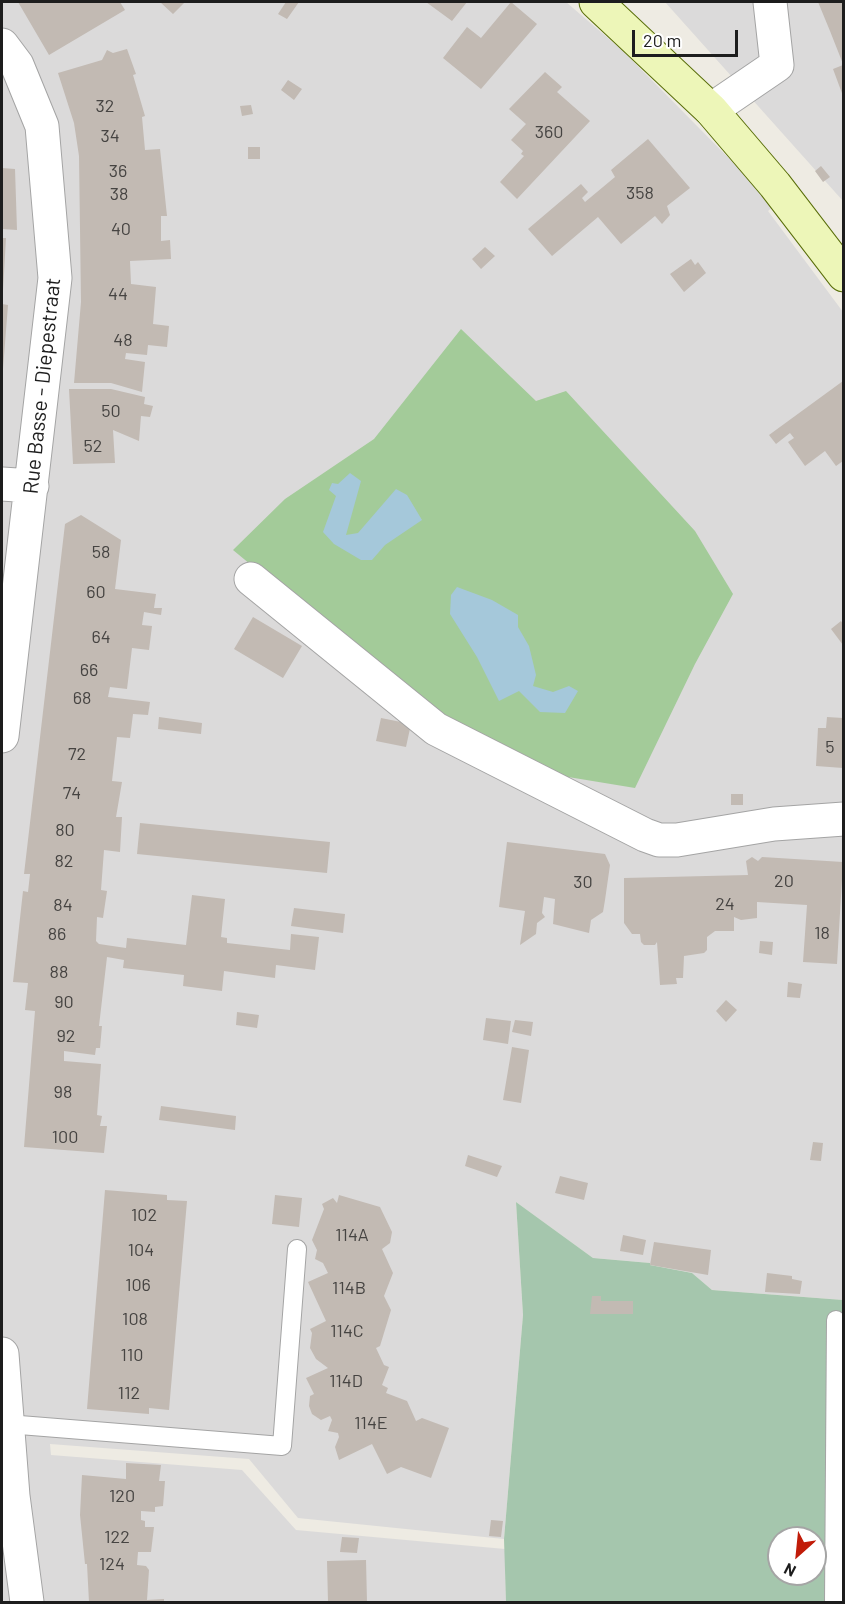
<!DOCTYPE html>
<style>
body{margin:0}
#map{position:relative;width:845px;height:1604px;overflow:hidden;background:#eeebe3;font-family:Barlow,sans-serif}
canvas{display:block}
.frame{position:absolute;inset:0;border:3px solid #1d1d1d;pointer-events:none}
.north{position:absolute;left:767px;top:1526px;width:60px;height:60px;box-sizing:border-box;background:#fff;border:2px solid #a5a5a5;border-radius:50%;rotate:207deg;font-size:16px;font-weight:700;line-height:24px;text-align:center;color:#1d1d1d}
.north::after{content:'';display:block;margin:auto;width:21px;height:27px;background:#c11c09;clip-path:polygon(50% 0,100% 100%,50% 72%,0 100%)}
.scale{position:absolute;left:632px;top:30px;width:106px;height:27px;box-sizing:border-box;border:3px solid #1d1d1d;border-top:0;padding-left:8px;font-size:18px;line-height:21px;white-space:nowrap;color:#1d1d1d;-webkit-text-stroke:4px #fff;paint-order:stroke}
</style>
<div id="map">
<canvas width="845" height="1604"></canvas>
<div class="frame"></div>
<div class="north">N</div>
<div class="scale">20 m</div>
</div>
<script>
const ctx = document.querySelector('canvas').getContext('2d');
ctx.lineJoin = 'round';
function fillPath(path, color) {
  ctx.fillStyle = color;
  ctx.fill(path, 'evenodd');
}
function poly(rows) {
  const path = new Path2D();
  for (const r of rows) {
    path.moveTo(r[0], r[1]);
    for (let i = 2; i < r.length; i += 2) path.lineTo(r[i], r[i + 1]);
  }
  return path;
}
function strokePath(path, color, width, dash) {
  ctx.strokeStyle = color;
  ctx.lineWidth = width;
  ctx.lineCap = dash ? 'butt' : 'round';
  ctx.setLineDash(dash || []);
  ctx.stroke(path);
}
function label(font, color, halo, rows, align = 'center') {
  ctx.font = font + ' Barlow,sans-serif';
  ctx.lineWidth = 5;
  ctx.setLineDash([]);
  ctx.textBaseline = 'middle';
  ctx.strokeStyle = halo;
  ctx.fillStyle = color;
  for (const [text, x, y, turn = 0] of rows) {
    ctx.save();
    ctx.translate(x, y);
    ctx.rotate((+turn || 0) * Math.PI / 180);
    ctx.textAlign = isNaN(turn) ? turn : align;
    if (halo) ctx.strokeText(text, 0, 0);
    ctx.fillText(text, 0, 0);
    ctx.restore();
  }
}
fillPath(poly([
 [2,2,566,2,623,51,775,205,768,211,843,312,843,1300,712,1290,692,1273,650,1265,650,1263,593,1258,516,1202,523,1315,504,1539,298,1518,249,1459,50,1444,51,1455,242,1470,296,1530,505,1549,506,1602,2,1602],
 [665,2,843,2,843,201]
]), '#dbdada');
fillPath(poly([
 [461,329,536,401,566,391,695,531,733,594,695,664,635,788,550,774,421,705,233,550,285,499,374,439]
]), '#a3cb99');
fillPath(poly([
 [516,1202,593,1258,650,1263,650,1265,692,1273,712,1290,843,1300,843,1602,506,1602,504,1539,523,1315],
 [779,1538,815,1538,815,1574,779,1574]
]), '#a5c6ad');
fillPath(poly([
 [350,473,361,481,346,535,358,533,396,489,407,495,422,520,385,545,372,560,361,560,334,544,323,532,336,496,329,490,332,483,338,484],
 [457,587,492,600,518,615,518,627,529,646,536,675,533,686,553,692,569,686,578,691,565,713,540,712,519,691,499,701,477,657,450,614,451,595]
]), '#a5c8da');
fillPath(poly([
 [18,2,120,2,125,10,49,55],
 [160,2,185,2,173,14],
 [286,2,299,2,287,19,278,14],
 [426,2,467,2,452,21],
 [511,2,537,24,481,89,443,58,467,27,481,38],
 [818,2,843,2,843,64,830,31],
 [127,49,136,74,133,75,145,116,142,117,145,150,160,149,167,216,161,216,161,241,170,240,171,259,130,261,131,284,156,287,153,324,169,326,167,347,148,345,147,355,126,353,125,359,145,362,142,392,111,383,74,383,81,302,79,156,74,123,58,73,102,60,107,50,113,53],
 [843,65,843,96,833,69],
 [545,72,562,87,557,92,590,121,517,199,500,182,524,156,521,154,523,151,511,140,526,124,509,109],
 [288,80,302,89,294,100,281,90],
 [251,105,253,114,242,116,240,106],
 [648,139,690,188,667,206,670,215,662,224,655,216,621,244,598,217,552,256,528,229,581,184,588,192,582,198,585,202,615,177,611,170],
 [248,147,260,147,260,159,248,159],
 [821,166,830,177,823,182,815,171],
 [2,168,15,169,17,230,2,229],
 [2,238,6,238,3,291,2,291],
 [485,247,495,256,481,269,472,259],
 [691,259,695,265,698,262,706,273,684,292,670,274],
 [2,304,8,305,3,369,2,369],
 [843,381,843,461,836,466,825,451,805,466,788,442,794,438,790,433,776,444,769,435],
 [69,389,111,389,145,397,144,404,153,406,150,417,141,416,139,441,113,430,115,463,73,464],
 [81,515,121,540,115,589,156,594,154,608,162,608,161,615,144,612,142,625,152,626,149,650,132,648,127,689,110,687,108,697,150,702,148,715,133,714,130,738,117,737,112,781,122,782,116,817,122,817,120,852,104,850,101,890,107,891,103,918,97,917,96,941,99,944,126,948,127,938,186,945,192,895,225,899,221,937,227,938,227,943,290,950,291,934,319,937,315,970,276,965,275,978,224,971,222,991,183,986,184,975,123,968,124,960,107,957,99,1026,102,1026,100,1048,96,1048,95,1055,64,1051,64,1061,101,1064,97,1115,102,1116,100,1126,107,1126,104,1153,24,1147,35,1011,25,1010,28,983,13,982,23,891,28,892,30,874,24,874,65,524],
 [253,617,302,646,283,678,234,649],
 [841,621,843,624,843,645,831,629],
 [159,717,202,723,201,734,158,729],
 [827,717,843,718,843,768,816,766,818,728,826,728],
 [381,718,411,724,406,747,376,741],
 [731,794,743,794,743,805,731,805],
 [140,823,330,842,327,873,137,854],
 [507,842,605,854,610,865,605,900,603,912,591,920,589,933,553,924,555,899,544,897,542,913,545,917,537,923,536,934,520,945,525,911,499,907],
 [752,857,758,861,762,857,843,862,837,964,803,962,807,905,757,902,757,918,741,920,734,917,734,931,715,931,707,937,707,950,704,953,684,956,683,978,676,978,677,984,660,985,657,942,655,945,644,945,641,942,640,934,632,934,624,923,624,878,748,875,746,861],
 [294,908,345,914,343,933,291,926],
 [760,941,773,942,772,955,759,953],
 [788,982,802,984,800,998,787,997],
 [726,1000,737,1010,726,1022,716,1011],
 [237,1012,259,1015,257,1028,236,1025],
 [486,1018,511,1021,508,1044,483,1040],
 [515,1020,533,1022,531,1036,512,1032],
 [512,1047,529,1050,521,1103,503,1100],
 [161,1106,236,1116,235,1130,159,1120],
 [813,1142,823,1143,821,1161,810,1160],
 [468,1155,502,1166,497,1177,465,1166],
 [560,1176,588,1183,584,1200,555,1193],
 [105,1190,167,1195,167,1200,187,1201,169,1410,149,1408,149,1414,87,1409],
 [275,1195,302,1198,299,1227,272,1224],
 [339,1195,380,1207,392,1232,390,1243,382,1249,393,1273,384,1296,391,1310,380,1346,376,1348,384,1365,389,1367,382,1385,388,1388,386,1393,407,1401,416,1421,422,1418,449,1428,431,1478,401,1467,387,1474,372,1444,339,1460,335,1447,339,1437,338,1433,328,1431,332,1420,330,1416,321,1420,312,1414,309,1406,310,1396,314,1394,306,1378,328,1368,316,1359,310,1348,312,1333,310,1329,326,1321,308,1282,328,1273,323,1263,315,1259,317,1250,312,1240,324,1209,322,1204,333,1198,337,1203],
 [623,1235,646,1240,643,1255,620,1251],
 [654,1242,711,1250,708,1275,650,1265],
 [767,1273,792,1276,792,1279,802,1281,800,1294,765,1292],
 [592,1296,601,1296,601,1301,633,1301,633,1314,590,1314],
 [126,1463,161,1465,159,1481,165,1481,163,1506,155,1507,155,1512,141,1511,141,1520,145,1521,145,1527,154,1527,151,1552,138,1552,137,1565,146,1566,149,1570,147,1600,164,1599,164,1602,89,1602,87,1564,85,1564,80,1515,82,1475,126,1479],
 [491,1520,503,1521,501,1537,489,1536],
 [342,1537,359,1538,357,1553,340,1552],
 [366,1560,367,1602,328,1602,327,1561]
]), '#c2bab3');
const lane = poly([
 [7,1424,282,1446,297,1249],
 [834,1602,836,1320]
]);
const street = poly([
 [2,45,17,65,42,126,55,278,2,736],
 [711,110,777,65,770,2],
 [2,484,32,486],
 [251,579,436,729,645,835,659,840,677,840,774,824,844,819],
 [2,1354,13,1496,27,1602]
]);
const secondary = poly([
 [596,2,711,110,775,185,844,275]
]);
strokePath(lane, '#a4a4a4', 20);
strokePath(street, '#a4a4a4', 35);
strokePath(secondary, '#596e09', 35);
strokePath(lane, '#fff', 18);
strokePath(street, '#fff', 33);
strokePath(secondary, '#edf6b8', 33);
label('18px', '#464442', null, [
 ["32",105,106],
 ["360",549,132],
 ["34",110,136],
 ["36",118,171],
 ["358",640,193],
 ["38",119,194],
 ["40",121,229],
 ["44",118,294],
 ["48",123,340],
 ["50",111,411],
 ["52",93,446],
 ["58",101,552],
 ["60",96,592],
 ["64",101,637],
 ["66",89,670],
 ["68",82,698],
 ["5",830,747],
 ["72",77,754],
 ["74",72,793],
 ["80",65,830],
 ["82",64,861],
 ["20",784,881],
 ["30",583,882],
 ["24",725,904],
 ["84",63,905],
 ["18",822,933],
 ["86",57,934],
 ["88",59,972],
 ["90",64,1002],
 ["92",66,1036],
 ["98",63,1092],
 ["100",65,1137],
 ["102",144,1215],
 ["114A",352,1235],
 ["104",141,1250],
 ["106",138,1285],
 ["114B",349,1288],
 ["108",135,1319],
 ["114C",347,1331],
 ["110",132,1355],
 ["114D",346,1381],
 ["112",129,1393],
 ["114E",371,1423],
 ["120",122,1496],
 ["122",117,1537],
 ["124",112,1564]
]);
label('21px', '#1d1d1d', '#fff', [
 ["Rue Basse - Diepestraat",42,386,-84]
]);
</script>
